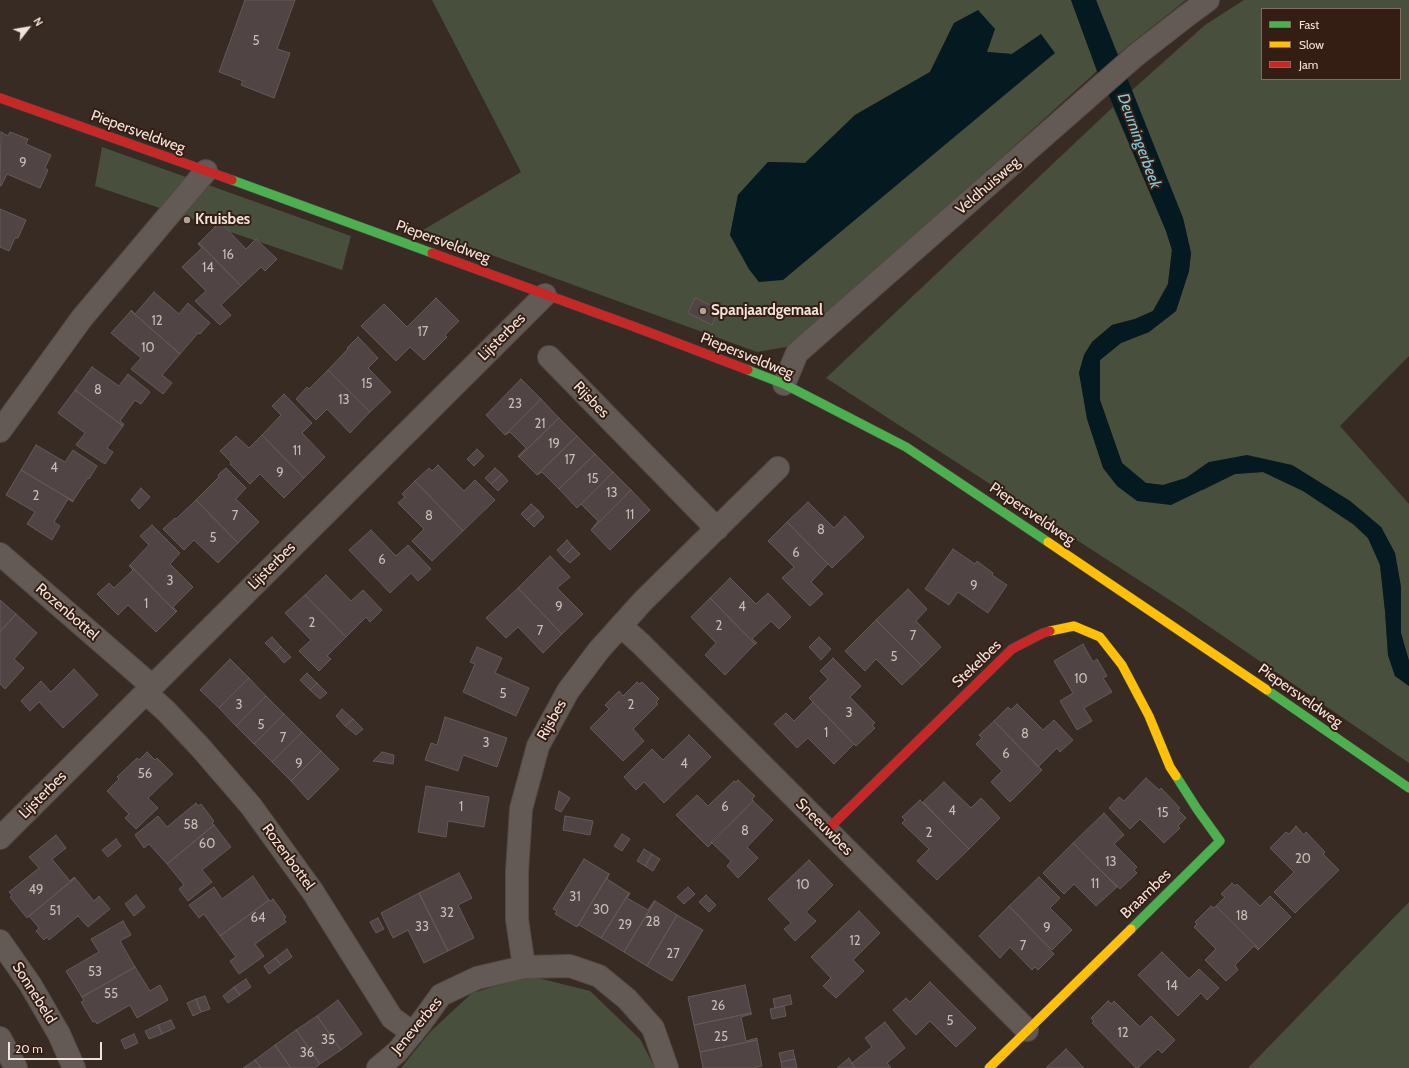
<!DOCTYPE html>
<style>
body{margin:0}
#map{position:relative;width:1409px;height:1068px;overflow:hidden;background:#372b24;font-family:Cabin,sans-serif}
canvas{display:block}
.legend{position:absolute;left:1261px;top:8px;width:140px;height:72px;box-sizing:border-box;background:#341e13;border:1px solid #806c63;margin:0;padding:5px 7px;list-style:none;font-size:12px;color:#f2e2db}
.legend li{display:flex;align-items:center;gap:8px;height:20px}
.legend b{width:20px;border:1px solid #806c63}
.north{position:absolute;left:8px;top:8px;width:40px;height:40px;-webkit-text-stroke:3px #341e13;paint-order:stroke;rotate:59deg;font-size:11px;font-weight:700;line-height:16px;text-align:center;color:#f2e2db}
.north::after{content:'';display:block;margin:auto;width:14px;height:18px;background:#f2e2db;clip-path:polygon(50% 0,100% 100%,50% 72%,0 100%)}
.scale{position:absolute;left:8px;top:1042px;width:94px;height:18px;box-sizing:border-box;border:2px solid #f2e2db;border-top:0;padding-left:5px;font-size:12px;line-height:14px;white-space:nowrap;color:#f2e2db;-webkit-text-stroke:3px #341e13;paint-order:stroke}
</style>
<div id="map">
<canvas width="1409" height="1068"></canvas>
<ul class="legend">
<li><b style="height:5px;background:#4caf50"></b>Fast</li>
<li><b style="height:5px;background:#ffc107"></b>Slow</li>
<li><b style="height:5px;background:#c62828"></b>Jam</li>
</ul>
<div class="north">N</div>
<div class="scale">20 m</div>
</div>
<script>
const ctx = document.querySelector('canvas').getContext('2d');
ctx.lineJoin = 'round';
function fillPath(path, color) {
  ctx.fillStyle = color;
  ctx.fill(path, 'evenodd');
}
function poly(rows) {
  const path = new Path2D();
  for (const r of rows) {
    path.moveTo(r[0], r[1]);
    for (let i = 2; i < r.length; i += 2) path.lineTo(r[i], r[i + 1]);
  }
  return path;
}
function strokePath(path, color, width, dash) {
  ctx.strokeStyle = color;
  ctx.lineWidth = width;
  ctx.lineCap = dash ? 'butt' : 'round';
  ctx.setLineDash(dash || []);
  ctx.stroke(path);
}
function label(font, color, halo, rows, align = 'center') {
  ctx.font = font + ' Cabin,sans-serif';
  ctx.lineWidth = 4;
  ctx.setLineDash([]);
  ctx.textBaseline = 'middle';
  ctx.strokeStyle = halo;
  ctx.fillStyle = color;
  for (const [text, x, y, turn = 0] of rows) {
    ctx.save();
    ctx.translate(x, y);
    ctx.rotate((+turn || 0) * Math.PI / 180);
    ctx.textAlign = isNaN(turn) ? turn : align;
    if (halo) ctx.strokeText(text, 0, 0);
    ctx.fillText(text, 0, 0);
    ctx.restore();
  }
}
fillPath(poly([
 [432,0,1071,0,1097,71,802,338,786,347,757,352,423,230,521,172],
 [954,23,987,52,1012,54,1041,34,759,282,749,269,730,235,738,195,768,162,805,163,855,115,930,72],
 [1096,0,1186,0,1117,55],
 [1244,0,1409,0,1409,356,1340,426,1409,504,1409,661,1401,633,1401,587,1395,553,1381,527,1350,501,1292,465,1209,462,1186,478,1163,485,1146,483,1122,463,1100,400,1100,360,1121,343,1149,332,1176,311,1189,271,1191,253,1183,218,1131,91,1205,25],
 [1262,9,1400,9,1400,79,1262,79],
 [1113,107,1166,231,1172,250,1168,284,1153,311,1135,319,1112,325,1092,342,1084,355,1079,373,1117,486,1203,490,1235,474,1263,472,1303,491,1353,524,1368,538,1380,565,1385,611,1388,655,1395,676,1409,686,1409,763,1182,608,826,378],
 [102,147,351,236,342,270,95,186],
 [1409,902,1409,1068,1248,1068],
 [530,976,590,991,640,1039,655,1068,401,1068,430,1032,472,993]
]), '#484f3c');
fillPath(poly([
 [1071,0,1096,0,1183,218,1191,253,1189,271,1176,311,1149,332,1121,343,1100,360,1100,400,1122,463,1146,483,1163,485,1186,478,1209,462,1247,455,1292,465,1350,501,1381,527,1395,553,1401,587,1401,633,1409,661,1409,686,1395,676,1388,655,1385,611,1380,565,1368,538,1353,524,1303,491,1263,472,1235,474,1171,505,1137,501,1117,486,1103,468,1087,419,1079,373,1084,355,1092,342,1112,325,1135,319,1153,311,1168,284,1172,250,1166,231,1111,100,1097,71],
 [978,10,995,29,987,52,1012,54,1041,34,1055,53,783,280,759,282,749,269,730,235,738,195,768,162,805,163,855,115,930,72,954,23]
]), '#051a20');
const building = poly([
 [245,0,295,0,277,49,290,53,274,98,241,85,243,81,219,72,245,0],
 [1,132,8,136,10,132,28,139,26,144,51,155,45,168,48,170,40,188,7,174,1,186,0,186,1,132],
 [0,209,26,220,18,238,15,238,9,251,0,247,0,209],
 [220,222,246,249,256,239,277,259,265,271,261,267,241,286,199,243,220,222],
 [199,243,241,286,221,305,231,315,220,325,195,301,206,291,182,267,202,248,198,244,199,243],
 [154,292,179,314,188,303,210,323,200,334,198,333,180,354,131,311,131,310,135,314,154,292],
 [436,298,459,321,445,335,447,337,424,360,410,347,396,361,361,326,384,304,407,327,436,298],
 [695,298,719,309,712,325,688,313,695,298],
 [131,311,180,354,162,375,172,383,163,394,131,369,141,358,111,333,131,311],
 [358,337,378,358,368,368,391,392,370,412,328,370,348,349,347,348,358,337],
 [92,367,119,386,128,374,150,392,141,404,135,400,120,421,124,424,123,426,75,390,92,367],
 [328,370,370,412,350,433,327,409,316,420,296,399,307,387,309,389,328,370],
 [521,379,541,399,505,435,486,415,521,379],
 [75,390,123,426,107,448,113,452,105,464,76,445,85,433,58,413,75,390],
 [284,394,312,423,302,433,325,457,304,478,262,435,281,415,272,406,284,394],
 [541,399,559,418,519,457,518,456,526,448,510,432,505,435,541,399],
 [559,418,577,436,537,475,519,457,559,418],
 [262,435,304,478,284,498,260,474,250,484,230,464,231,462,220,451,236,436,249,448,262,435],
 [577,436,595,454,559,489,542,472,537,475,577,436],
 [36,445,65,462,73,450,97,466,89,479,88,478,73,501,21,470,36,445],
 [477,449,484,456,474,466,467,459,477,449],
 [595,454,613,472,577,508,559,489,595,454],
 [438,465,464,491,475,480,495,500,463,531,415,481,429,468,432,471,438,465],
 [226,468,246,488,236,499,259,522,238,543,196,500,219,477,218,475,226,468],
 [495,468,502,474,491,484,485,478,495,468],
 [21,470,73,501,73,502,68,499,54,522,60,526,52,540,27,524,35,512,6,495,21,470],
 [613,472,631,490,591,530,598,521,581,504,577,508,613,472],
 [502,474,508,481,498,491,491,484,502,474],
 [415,481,463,531,432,561,412,541,424,529,398,503,405,497,402,494,415,481],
 [141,488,150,497,139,509,131,500,141,488],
 [631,490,650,510,610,550,591,530,631,490],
 [196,500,238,543,218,563,194,540,184,550,163,529,175,518,176,519,196,500],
 [808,502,834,528,845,516,864,537,832,568,787,522,808,502],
 [531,504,538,510,527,520,521,514,531,504],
 [538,510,544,517,534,527,527,520,538,510],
 [787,522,828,564,811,582,823,594,810,606,782,578,794,567,768,541,787,522],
 [152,525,180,553,170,564,193,587,173,607,177,611,176,612,130,565,149,545,140,536,152,525],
 [371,530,396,556,408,545,431,569,418,581,411,573,390,593,349,550,371,530],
 [567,540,573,547,563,557,557,550,567,540],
 [573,547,580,554,570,563,563,557,573,547],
 [953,549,975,564,977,561,993,573,992,575,1007,585,988,613,958,592,949,605,925,589,953,549],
 [550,556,570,577,557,588,583,614,562,634,518,588,550,556],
 [130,565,176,612,156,632,128,605,118,615,97,594,109,583,114,588,133,570,129,566,130,565],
 [326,575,351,601,363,590,382,610,370,622,366,617,346,637,305,595,326,575],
 [730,578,756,604,768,593,791,617,779,629,771,621,752,639,757,643,755,644,710,598,730,578],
 [518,588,562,634,543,653,518,627,506,638,486,618,518,588],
 [908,589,927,609,916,621,941,647,922,666,876,620,908,589],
 [305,595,346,637,327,656,331,659,319,671,299,651,311,640,285,613,305,595],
 [710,598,755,644,725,675,705,655,716,643,691,617,710,598],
 [0,600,16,614,0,632,0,600],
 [16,614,37,633,14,659,24,668,5,689,0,684,0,632,16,614],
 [876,620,922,666,902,685,876,659,865,671,845,651,876,620],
 [272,637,281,647,275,653,265,643,272,637],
 [819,637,831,649,821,660,809,647,819,637],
 [1083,644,1093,662,1097,659,1107,676,1103,678,1112,692,1084,708,1092,721,1077,730,1060,701,1073,693,1054,661,1083,644],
 [281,647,291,657,284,663,275,653,281,647],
 [477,647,502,658,495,673,529,688,516,716,463,692,475,664,470,662,477,647],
 [833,658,861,686,850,697,875,723,872,725,875,728,856,746,809,698,828,679,820,671,833,658],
 [230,659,249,678,219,708,200,690,230,659],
 [74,669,98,695,63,728,39,702,30,711,21,701,41,681,51,692,74,669],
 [307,673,317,683,310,690,300,680,307,673],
 [249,678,266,696,236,726,219,708,249,678],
 [637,682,639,684,642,682,659,699,656,702,658,704,633,729,644,741,623,761,590,728,609,709,605,705,619,691,623,696,637,682],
 [317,683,327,693,320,699,310,690,317,683],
 [266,696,284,714,254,744,236,726,266,696],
 [813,702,854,744,834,764,808,738,797,748,774,724,786,713,794,721,813,702],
 [1017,704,1043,730,1054,720,1073,740,1060,752,1057,748,1038,767,994,721,1008,707,1011,710,1017,704],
 [342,709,353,719,345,726,336,716,342,709],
 [284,714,302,732,272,762,254,744,284,714],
 [445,717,507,738,497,767,463,755,458,771,425,760,431,743,437,745,445,717],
 [353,719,363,729,356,735,345,726,353,719],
 [994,721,1042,770,1010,802,991,782,1002,771,976,744,982,738,979,735,994,721],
 [302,732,321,751,291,781,272,762,302,732],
 [689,735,711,757,664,803,644,782,636,790,624,777,652,749,663,760,689,735],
 [321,751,339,769,308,800,291,781,321,751],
 [147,752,155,760,157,758,173,774,148,798,158,808,136,829,125,818,129,814,107,791,119,779,117,777,137,758,139,760,147,752],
 [382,752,394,755,393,764,373,761,382,752],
 [1146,778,1159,790,1161,788,1180,808,1178,810,1186,818,1178,826,1180,828,1164,843,1140,819,1130,829,1109,808,1119,797,1124,801,1146,778],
 [738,780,755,796,752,799,753,801,708,847,676,815,697,795,708,806,734,781,736,782,738,780],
 [944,782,971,808,981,798,1000,818,969,849,923,802,944,782],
 [426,786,489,797,484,827,448,821,446,837,418,832,426,786],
 [559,791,570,798,561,812,555,809,559,791],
 [920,800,969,849,937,880,917,861,929,849,902,823,905,820,902,817,920,800],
 [753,801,773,820,747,847,758,858,738,878,727,866,731,861,711,842,753,801],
 [196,803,198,806,201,804,214,821,212,823,214,825,167,864,149,844,144,848,135,835,158,816,167,827,196,803],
 [1104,813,1124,835,1114,844,1137,867,1134,870,1137,873,1120,889,1073,843,1104,813],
 [565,816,593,821,590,835,563,830,565,816],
 [214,825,231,847,202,870,212,882,188,901,179,889,184,885,167,864,214,825],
 [1296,826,1304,835,1306,832,1325,852,1323,854,1339,870,1295,913,1274,892,1294,872,1270,848,1286,832,1289,834,1296,826],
 [622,834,630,839,622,851,614,846,622,834],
 [56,835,66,848,52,859,70,881,74,877,75,878,27,918,10,897,12,895,9,892,39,868,29,857,56,835],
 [116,839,121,846,108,857,102,850,116,839],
 [1073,843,1117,887,1096,906,1074,884,1064,894,1043,873,1073,843],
 [644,849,652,854,645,866,637,861,644,849],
 [652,854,660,859,653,871,645,866,652,854],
 [584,859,609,874,577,927,555,914,557,911,553,909,584,859],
 [809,860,833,885,806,912,816,921,795,941,784,929,791,923,768,899,809,860],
 [459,873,472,898,458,905,474,938,448,951,419,893,459,873],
 [609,874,607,879,629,893,601,938,579,925,577,927,609,874],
 [253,876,269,900,220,936,204,914,199,918,189,905,214,887,222,899,253,876],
 [1039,877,1060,898,1050,908,1072,930,1052,950,1009,906,1039,877],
 [75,878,94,901,99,896,110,909,88,927,78,916,49,940,47,937,44,940,36,931,39,928,29,916,75,878],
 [1232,883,1235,886,1237,884,1260,906,1270,896,1291,917,1259,949,1216,906,1225,897,1221,894,1232,883],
 [688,887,695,894,684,904,677,897,688,887],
 [419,893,448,951,424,963,408,930,393,938,381,913,419,893],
 [629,893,630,893,627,898,648,910,654,901,655,901,624,952,601,938,629,893],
 [136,895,145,907,134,916,125,904,136,895],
 [706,895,716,905,709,912,699,902,706,895],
 [273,899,286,917,284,919,286,922,255,944,264,956,239,974,230,961,236,957,220,936,269,900,271,901,273,899],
 [655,901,677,915,647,966,624,952,655,901],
 [1009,906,1054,954,1038,970,1035,967,1032,970,1010,947,1000,958,979,936,1009,906],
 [1211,906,1213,908,1216,906,1259,949,1258,950,1254,946,1235,965,1238,970,1226,981,1205,960,1216,949,1194,927,1197,924,1195,922,1211,906],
 [859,911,880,933,853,960,864,971,836,998,823,986,831,978,811,957,859,911],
 [677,915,703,930,672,981,647,966,677,915],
 [378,918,384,929,376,933,370,922,378,918],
 [123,921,131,935,120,941,135,967,82,997,66,971,99,952,91,939,123,921],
 [287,949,292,957,281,965,275,958,287,949],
 [1162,952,1189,979,1199,969,1219,988,1207,1000,1201,993,1178,1016,1138,975,1162,952],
 [275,958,281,965,269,974,264,966,275,958],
 [135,967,150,991,160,985,168,1000,137,1018,130,1005,97,1024,95,1021,93,1022,81,1002,84,1001,82,997,135,967],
 [246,979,251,987,240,995,234,987,246,979],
 [930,982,976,1028,956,1047,930,1021,916,1035,893,1010,906,998,910,1002,930,982],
 [745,985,751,1013,694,1025,688,997,745,985],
 [234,987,240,995,228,1003,223,996,234,987],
 [790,995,792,1004,775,1008,773,999,790,995],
 [205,996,210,1009,201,1012,196,999,205,996],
 [196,999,201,1012,193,1016,187,1003,196,999],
 [338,1000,362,1034,341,1050,317,1016,338,1000],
 [1108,1001,1112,1004,1114,1001,1140,1027,1151,1016,1175,1040,1162,1053,1158,1049,1138,1068,1136,1068,1092,1023,1094,1021,1091,1018,1108,1001],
 [784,1006,786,1016,772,1019,770,1009,784,1006],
 [751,1013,752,1014,741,1017,746,1041,757,1038,757,1040,700,1052,694,1025,751,1013],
 [317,1016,341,1050,320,1064,296,1030,317,1016],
 [171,1020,175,1028,162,1034,158,1025,171,1020],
 [885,1022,905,1048,887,1063,891,1068,855,1068,852,1063,872,1047,865,1038,885,1022],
 [158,1025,162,1034,149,1039,145,1031,158,1025],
 [296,1030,320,1064,315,1068,291,1068,275,1045,296,1030],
 [134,1034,138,1043,125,1049,121,1040,134,1034],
 [757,1040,762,1066,752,1068,703,1068,700,1052,757,1040],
 [275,1045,291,1068,261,1068,255,1060,275,1045],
 [1066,1049,1084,1068,1046,1068,1066,1049],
 [793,1050,795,1059,781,1062,779,1053,793,1050],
 [849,1058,855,1068,837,1068,849,1058],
 [795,1059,797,1068,782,1068,781,1062,795,1059],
 [255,1060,261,1068,243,1068,255,1060]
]);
fillPath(building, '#504544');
strokePath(building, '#655a5a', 1);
const street = poly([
 [549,357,717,529],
 [784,384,797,353,1135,56,1185,17,1208,0],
 [0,431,82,318,206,171],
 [0,554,152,686],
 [621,626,640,643,1027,1030],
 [146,693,166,711,200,747,251,806,313,892,392,1018,413,1033],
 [0,838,545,295],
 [0,941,30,984,59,1034,74,1068],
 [524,967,517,919,517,872,521,809,538,746,568,691,599,650,643,601,778,468],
 [0,1038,16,1068],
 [378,1068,397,1052,420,1024,441,995,477,978,524,967,570,966,599,976,627,999,653,1028,667,1068]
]);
const fast = poly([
 [232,180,432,253],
 [748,370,784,384,906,447,1048,542],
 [1267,690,1409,788],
 [1131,929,1220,841,1197,809,1176,776]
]);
const slow = poly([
 [1048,542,1267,690],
 [1050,631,1074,626,1100,637,1122,665,1149,716,1170,767,1176,776],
 [989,1068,1131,929]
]);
const jam = poly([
 [0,98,232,180],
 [432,253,635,327,748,370],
 [827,830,1012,649,1043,633,1050,631]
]);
strokePath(street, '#544944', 24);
strokePath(fast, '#544944', 10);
strokePath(slow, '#544944', 10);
strokePath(jam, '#544944', 10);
strokePath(street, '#645a55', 22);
strokePath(fast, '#4caf50', 9);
strokePath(slow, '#ffc107', 9);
strokePath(jam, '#c62828', 9);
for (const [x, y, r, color] of [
 [187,220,4,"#b1a29b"],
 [703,311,4,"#b1a29b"]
]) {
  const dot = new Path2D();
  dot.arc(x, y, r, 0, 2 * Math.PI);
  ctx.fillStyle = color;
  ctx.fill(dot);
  strokePath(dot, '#341e13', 1.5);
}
label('13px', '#cabbb5', null, [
 ["5",256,41],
 ["9",23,163],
 ["16",228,255],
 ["14",208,268],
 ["12",157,321],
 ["17",423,332],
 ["10",148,348],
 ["15",367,384],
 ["8",98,390],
 ["13",344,400],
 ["23",515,404],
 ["21",540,424],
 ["19",554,444],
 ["11",297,451],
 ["17",570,460],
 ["4",54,468],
 ["9",280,473],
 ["15",593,479],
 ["13",612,493],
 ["2",36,496],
 ["11",630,515],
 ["7",235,516],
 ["8",429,516],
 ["8",821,530],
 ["5",213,538],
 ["6",796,553],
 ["6",382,560],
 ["3",170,581],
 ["9",974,586],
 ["1",146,604],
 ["9",559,607],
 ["4",742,607],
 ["2",312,623],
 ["2",719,626],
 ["7",540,631],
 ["7",913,636],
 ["5",894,657],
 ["10",1081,679],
 ["5",503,694],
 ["3",239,705],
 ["2",631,705],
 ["3",849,713],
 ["5",261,725],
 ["1",826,733],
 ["8",1025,734],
 ["7",283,738],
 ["3",486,743],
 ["6",1006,754],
 ["9",299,764],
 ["4",684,764],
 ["56",145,774],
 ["1",461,807],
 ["6",725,807],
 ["4",952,811],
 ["15",1163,813],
 ["58",191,825],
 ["8",745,831],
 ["2",929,833],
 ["60",207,844],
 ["20",1303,859],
 ["13",1111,862],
 ["11",1095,884],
 ["10",803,885],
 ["49",36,890],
 ["31",575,897],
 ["30",601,910],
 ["51",55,911],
 ["32",447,913],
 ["18",1242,916],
 ["64",258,918],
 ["28",653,922],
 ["29",625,925],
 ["33",422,927],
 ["9",1047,928],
 ["12",855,941],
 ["7",1023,946],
 ["27",673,954],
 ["53",95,972],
 ["14",1172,986],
 ["55",111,994],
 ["26",718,1006],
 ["5",950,1021],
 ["12",1123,1033],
 ["25",721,1037],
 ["35",328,1040],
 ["36",307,1053]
]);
label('15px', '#f2e2db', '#341e13', [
 ["Piepersveldweg",138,132,20],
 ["Veldhuisweg",988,186,-41],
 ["Piepersveldweg",443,242,20],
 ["Lijsterbes",502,337,-45],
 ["Piepersveldweg",747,356,22],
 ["Rijsbes",591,400,46],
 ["Piepersveldweg",1032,514,34],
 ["Lijsterbes",272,566,-45],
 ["Rozenbottel",67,612,41],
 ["Stekelbes",977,664,-44],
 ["Piepersveldweg",1300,696,35],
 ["Rijsbes",552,720,-61],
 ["Lijsterbes",43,795,-45],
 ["Sneeuwbes",824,827,45],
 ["Rozenbottel",288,857,54],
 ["Braambes",1146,894,-44],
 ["Sonnebeld",34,993,58],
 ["Jeneverbes",417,1026,-50]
]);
label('bold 15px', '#f2e2db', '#341e13', [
 ["Kruisbes",195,220],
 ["Spanjaardgemaal",711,311]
], 'left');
label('italic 16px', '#84cae0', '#341e13', [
 ["Deurningerbeek",1139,141,70]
]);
</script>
